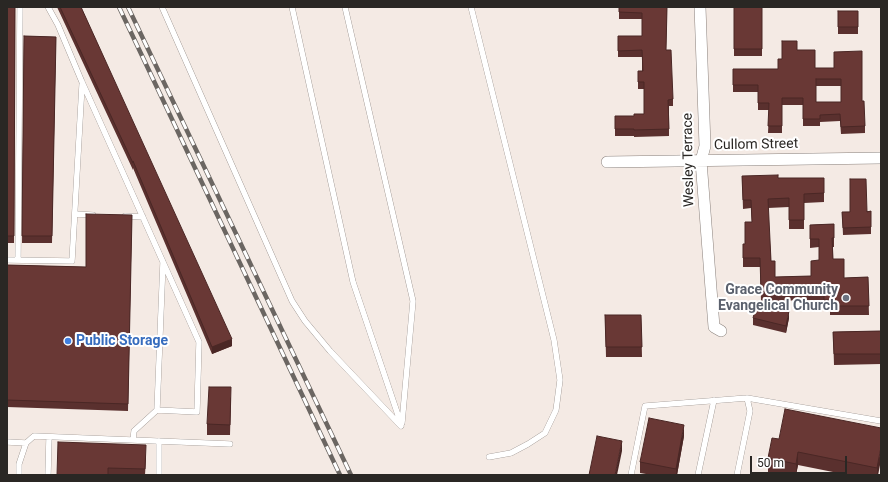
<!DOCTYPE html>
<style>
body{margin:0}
#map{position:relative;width:888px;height:482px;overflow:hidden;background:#f4eae4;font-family:Roboto,sans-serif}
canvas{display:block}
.frame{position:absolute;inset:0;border:8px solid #2a2724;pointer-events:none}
.scale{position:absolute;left:750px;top:456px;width:97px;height:18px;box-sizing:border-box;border:2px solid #2a2724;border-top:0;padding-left:5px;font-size:12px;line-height:14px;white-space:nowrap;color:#2a2724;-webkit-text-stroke:3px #fff;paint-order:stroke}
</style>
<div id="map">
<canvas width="888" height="482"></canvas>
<div class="frame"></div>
<div class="scale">50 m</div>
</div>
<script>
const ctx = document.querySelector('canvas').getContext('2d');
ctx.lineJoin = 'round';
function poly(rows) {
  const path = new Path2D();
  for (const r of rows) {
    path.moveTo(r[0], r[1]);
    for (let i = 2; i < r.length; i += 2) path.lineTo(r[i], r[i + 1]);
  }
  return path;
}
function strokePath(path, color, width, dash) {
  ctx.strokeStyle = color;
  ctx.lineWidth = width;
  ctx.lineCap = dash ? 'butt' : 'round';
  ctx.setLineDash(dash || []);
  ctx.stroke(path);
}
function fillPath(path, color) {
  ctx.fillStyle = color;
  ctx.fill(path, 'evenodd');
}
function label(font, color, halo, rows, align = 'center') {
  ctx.font = font + ' Roboto,sans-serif';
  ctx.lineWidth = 4;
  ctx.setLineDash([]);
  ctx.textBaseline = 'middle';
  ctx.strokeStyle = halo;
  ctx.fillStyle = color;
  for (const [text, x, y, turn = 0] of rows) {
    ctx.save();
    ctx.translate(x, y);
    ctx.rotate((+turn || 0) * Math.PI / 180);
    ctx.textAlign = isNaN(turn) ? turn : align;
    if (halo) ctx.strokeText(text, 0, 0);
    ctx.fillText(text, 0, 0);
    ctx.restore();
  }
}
const lane = poly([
 [48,7,58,25,82,82,199,342,197,412,157,410,163,262],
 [162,7,292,301,305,321,330,351,401,426],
 [292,7,353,282,401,424],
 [345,7,413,301,402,423],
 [471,7,554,340,560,380,556,410,545,433,528,444,511,453,489,457],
 [75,214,93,215],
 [125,216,143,217],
 [7,260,72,261,82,85],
 [18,260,20,7],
 [133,440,134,431,157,410],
 [7,442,26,443],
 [19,475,19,464,26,443,34,436,230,444],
 [48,475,49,437],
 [159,475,159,441],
 [631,475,645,406,747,398,881,421],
 [698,475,714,400],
 [737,475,750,411,747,398]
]);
const street = poly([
 [700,7,705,146,701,161,714,327,721,331],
 [607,162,881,158]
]);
strokePath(lane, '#8a817c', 6);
strokePath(street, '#8a817c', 12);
strokePath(lane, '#fff', 5.5);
strokePath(street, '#fff', 11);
const rail = poly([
 [119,7,340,475],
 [128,7,351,475]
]);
strokePath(rail, '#6b6662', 4.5);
strokePath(rail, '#fff', 3, [9]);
fillPath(poly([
 [7,7,15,7,14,243,7,243],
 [57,7,81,7,232,346,212,354,133,168,133,170],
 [619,7,667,7,666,50,673,99,673,106,669,106,669,136,634,137,634,136,615,136,615,116,634,116,644,114,644,89,638,89,638,71,642,71,642,57,618,57,618,43,642,36,642,19,619,19],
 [734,7,762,7,762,56,734,56],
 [838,11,858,11,858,34,838,34],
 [24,36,56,37,52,243,22,243],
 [797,50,815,68,834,68,862,101,865,126,865,133,841,134,840,121,820,122,820,126,803,126,803,105,782,105,782,133,768,133,769,110,758,110,758,92,733,92,733,69,778,69,782,59],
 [816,86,841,86,841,102,816,102],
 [742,176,778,178,824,178,824,202,804,203,804,229,789,229,789,207,768,208,771,261,775,277,811,276,819,260,819,247,810,248,810,225,834,224,834,247,833,247,833,259,844,278,868,277,869,315,830,315,830,308,824,309,824,300,761,301,760,267,743,267,743,244,745,244,752,222,751,208,743,209],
 [871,211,871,234,843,235,842,212],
 [132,215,128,411,7,407,7,265,86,267],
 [605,315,641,315,642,357,606,357],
 [753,318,789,318,786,333,753,325],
 [881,331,881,364,834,365,833,332],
 [231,397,230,435,207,435,207,424],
 [881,428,878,475,848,475,798,465,796,475,784,475,768,472,768,458,779,439],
 [684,436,677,475,652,475,640,473,640,462],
 [146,458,145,475,57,475]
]), '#5a302e');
fillPath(poly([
 [789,311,789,318,786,333,786,326],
 [232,339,232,346,212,354,212,347],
 [684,425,684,436,677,475,676,475,676,469],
 [622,441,622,451,617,475,615,475],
 [881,447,881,460,878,475,877,475,877,468],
 [798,452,798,465,796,475,796,464]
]), '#4a2725');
const building = poly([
 [7,7,15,7,14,236,7,236,7,7],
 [60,7,81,7,232,339,212,347,133,161,133,163,60,7],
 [619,7,667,7,666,50,671,50,673,99,668,100,669,129,634,130,634,129,615,129,615,116,634,116,634,114,644,114,644,82,638,82,638,71,643,71,642,50,618,51,618,36,642,36,642,13,619,12,619,7],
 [734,7,762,7,762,49,734,49,734,7],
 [838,11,858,11,858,27,838,27,838,11],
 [24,36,56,37,52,236,22,236,24,36],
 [782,41,797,41,797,50,815,50,815,68,834,68,834,52,862,51,862,101,864,101,865,126,841,127,840,114,820,115,820,119,803,119,803,98,782,98,782,126,768,126,769,103,758,103,758,85,733,85,733,69,778,69,778,59,782,59,782,41],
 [816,79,841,79,841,102,816,102,816,79],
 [778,175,778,178,824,178,824,193,804,194,804,220,789,220,789,198,768,199,771,261,775,261,775,277,811,276,811,261,819,260,819,239,810,239,810,225,834,224,834,238,832,238,833,259,844,259,844,278,868,277,869,306,830,306,830,300,824,300,824,291,761,292,760,258,743,258,743,244,745,244,745,222,752,222,751,200,743,200,742,176,778,175],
 [850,179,866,179,867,212,871,211,871,227,843,228,842,212,850,212,850,179],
 [86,214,132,215,128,404,7,400,7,265,86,267,86,214],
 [757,303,789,311,786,326,753,318,757,303],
 [605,315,641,315,642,347,606,347,605,315],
 [881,331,881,354,834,354,833,332,881,331],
 [209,387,231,387,230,425,207,424,209,387],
 [785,409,881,428,881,447,877,468,798,452,796,464,768,458,772,438,779,439,785,409],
 [649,418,684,425,676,469,640,462,649,418],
 [597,436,622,441,615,475,589,475,597,436],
 [58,442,146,445,145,469,108,468,108,475,57,475,58,442]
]);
fillPath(building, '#693835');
strokePath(building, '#4a2725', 1);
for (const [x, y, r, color] of [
 [846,298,4,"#6b7280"],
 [68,341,4,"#3f7fe0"]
]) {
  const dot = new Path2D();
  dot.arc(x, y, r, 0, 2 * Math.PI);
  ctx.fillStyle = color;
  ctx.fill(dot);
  strokePath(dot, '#fff', 1.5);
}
label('14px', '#2a2724', '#fff', [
 ["Cullom Street",756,145,-1],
 ["Wesley Terrace",689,160,-91]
]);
label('bold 14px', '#5b616d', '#fff', [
 ["Grace Community",838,290],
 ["Evangelical Church",838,306]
], 'right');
label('bold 14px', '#366cbe', '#fff', [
 ["Public Storage",76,341]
], 'left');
</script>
